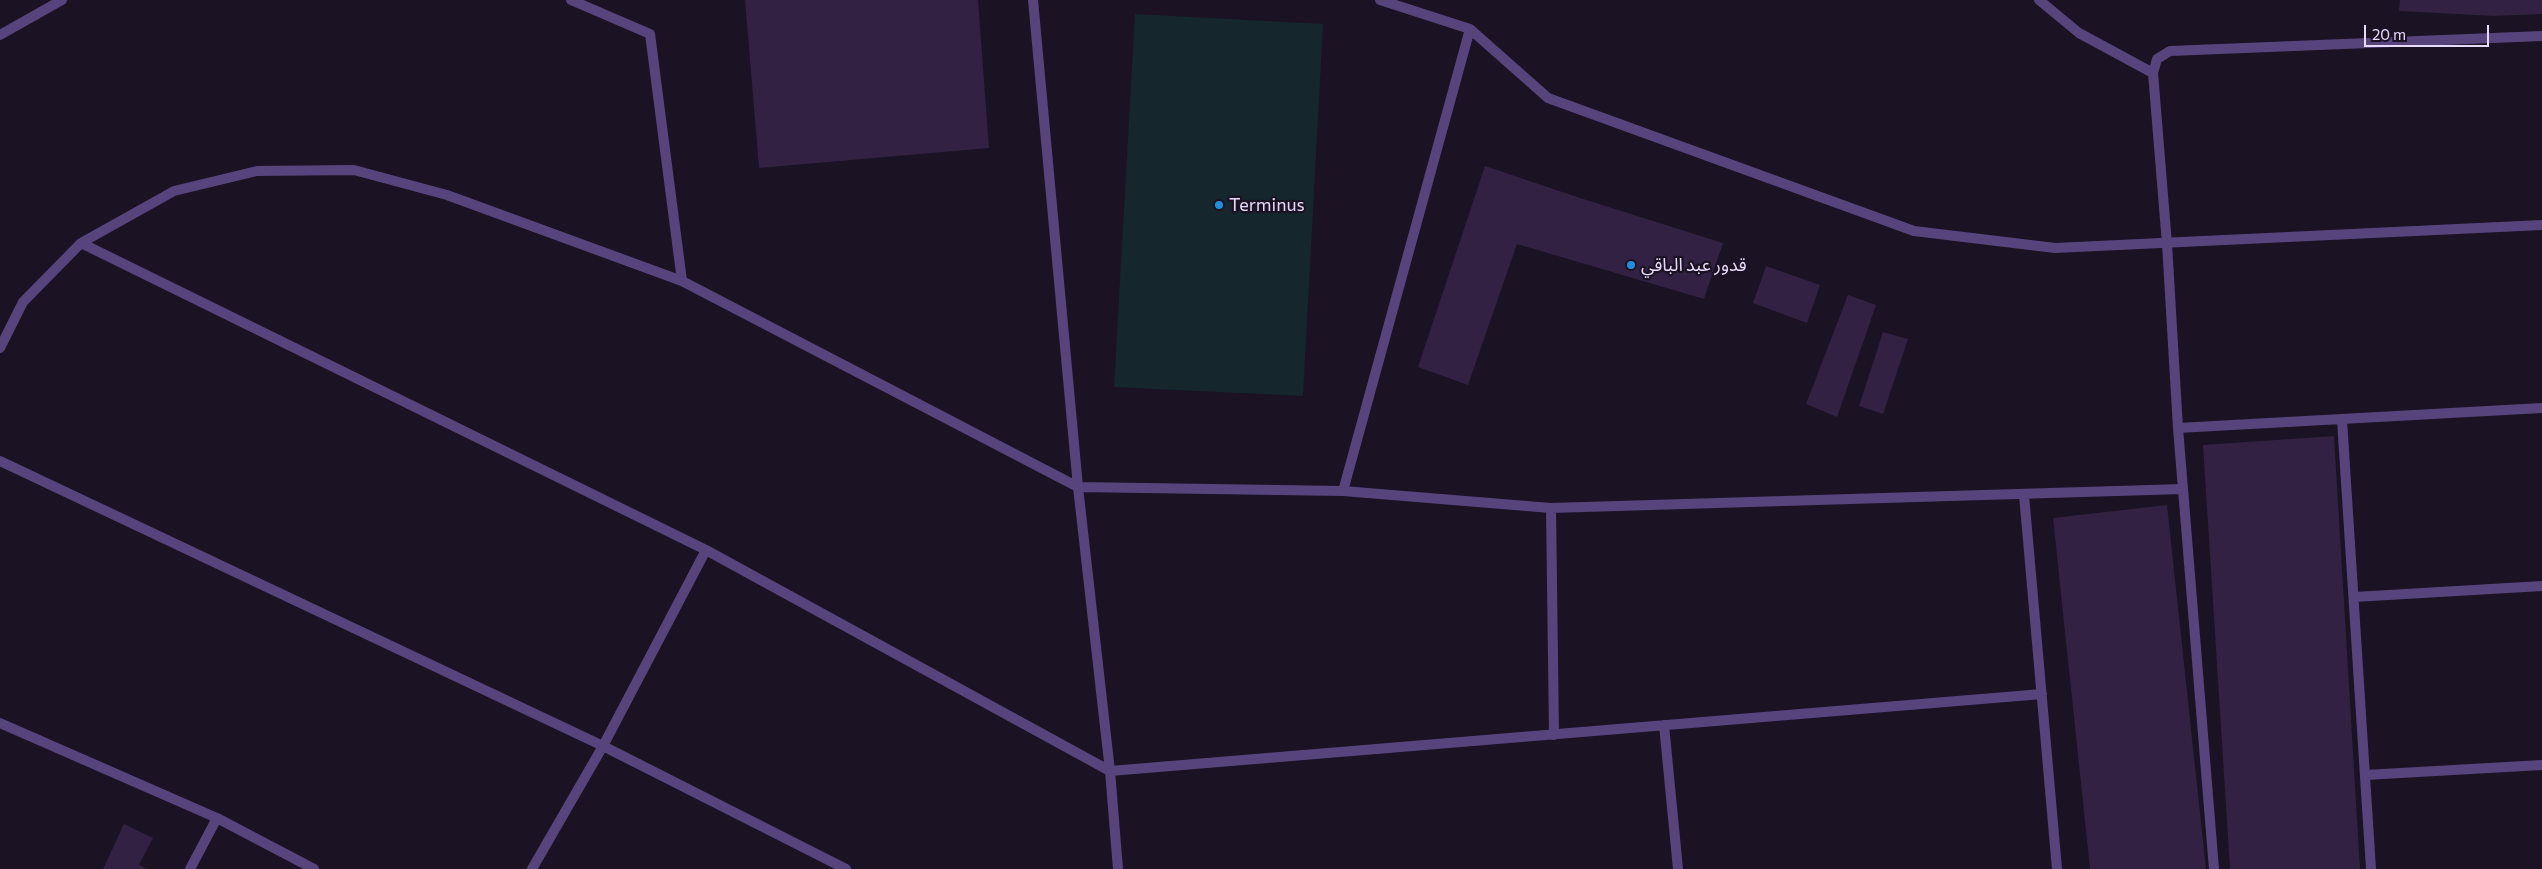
<!DOCTYPE html>
<meta charset="utf-8">
<style>
body{margin:0}
#map{position:relative;width:2542px;height:869px;overflow:hidden;background:#1b1224;font-family:Commissioner,sans-serif}
canvas{display:block}
.scale{position:absolute;left:2364px;top:25px;width:125px;height:22px;box-sizing:border-box;border:2px solid #e8dafa;border-top:0;padding-left:6px;font-size:15px;line-height:18px;white-space:nowrap;color:#e8dafa;-webkit-text-stroke:4px #1b1224;paint-order:stroke}
</style>
<div id="map">
<canvas width="2542" height="869"></canvas>
<div class="scale">20 m</div>
</div>
<script>
const ctx = document.querySelector('canvas').getContext('2d');
ctx.lineJoin = 'round';
function fillPath(path, color) {
  ctx.fillStyle = color;
  ctx.fill(path, 'evenodd');
}
function poly(rows) {
  const path = new Path2D();
  for (const r of rows) {
    path.moveTo(r[0], r[1]);
    for (let i = 2; i < r.length; i += 2) path.lineTo(r[i], r[i + 1]);
  }
  return path;
}
function strokePath(path, color, width, dash) {
  ctx.strokeStyle = color;
  ctx.lineWidth = width;
  ctx.lineCap = dash ? 'butt' : 'round';
  ctx.setLineDash(dash || []);
  ctx.stroke(path);
}
function label(font, color, halo, rows, align = 'center') {
  ctx.font = font + ' Commissioner,"Noto Sans Arabic",sans-serif';
  ctx.lineWidth = 4.5;
  ctx.setLineDash([]);
  ctx.textBaseline = 'middle';
  ctx.strokeStyle = halo;
  ctx.fillStyle = color;
  for (const [text, x, y, turn = 0] of rows) {
    ctx.save();
    ctx.translate(x, y);
    ctx.rotate((+turn || 0) * Math.PI / 180);
    ctx.textAlign = isNaN(turn) ? turn : align;
    if (halo) ctx.strokeText(text, 0, 0);
    ctx.fillText(text, 0, 0);
    ctx.restore();
  }
}
fillPath(poly([
 [1135,14,1323,24,1303,396,1114,387]
]), '#16262d');
fillPath(poly([
 [745,0,978,0,989,148,759,168],
 [2400,0,2542,0,2542,14,2494,16,2399,11],
 [1485,166,1580,198,1723,243,1704,299,1517,244,1468,385,1418,367],
 [1766,266,1820,285,1807,323,1753,303],
 [1848,295,1876,305,1837,417,1806,404],
 [1883,332,1908,339,1883,414,1859,406],
 [2334,436,2360,869,2230,869,2203,445],
 [2167,505,2206,869,2090,869,2053,518],
 [124,824,153,838,139,865,147,869,103,869]
]), '#322142');
strokePath(poly([
 [571,0,650,34,682,281],
 [1033,0,1078,487,1110,771,1118,869],
 [1380,0,1470,29,1548,98,1914,231,2055,248,2542,225],
 [2039,0,2079,33,2153,73],
 [0,35,62,0],
 [81,243,706,550,1110,771,2042,694],
 [0,348,23,302,81,243,174,191,257,171,354,170,447,195,682,281,1078,487,1343,491,1551,508,2183,489],
 [2342,420,2371,869],
 [2178,428,2542,408],
 [0,461,603,746,846,869],
 [1343,491,1470,29],
 [2024,495,2057,869],
 [1551,508,1554,735],
 [2354,597,2542,586],
 [0,723,217,818,314,869],
 [1664,725,1678,869],
 [2365,775,2542,765],
 [190,869,217,818],
 [532,869,603,746,706,550],
 [2214,869,2178,428,2167,244,2153,73,2157,59,2170,51,2542,36]
]), '#58447d', 10);
for (const [x, y, r, color] of [
 [1219,205,5,"#208fe0"],
 [1631,265,5,"#208fe0"]
]) {
  const dot = new Path2D();
  dot.arc(x, y, r, 0, 2 * Math.PI);
  ctx.fillStyle = color;
  ctx.fill(dot);
  strokePath(dot, '#1b1224', 2);
}
label('18px', '#e8dafa', '#1b1224', [
 ["Terminus",1229,205],
 ["قدور عبد الباقي",1641,265]
], 'left');
</script>
